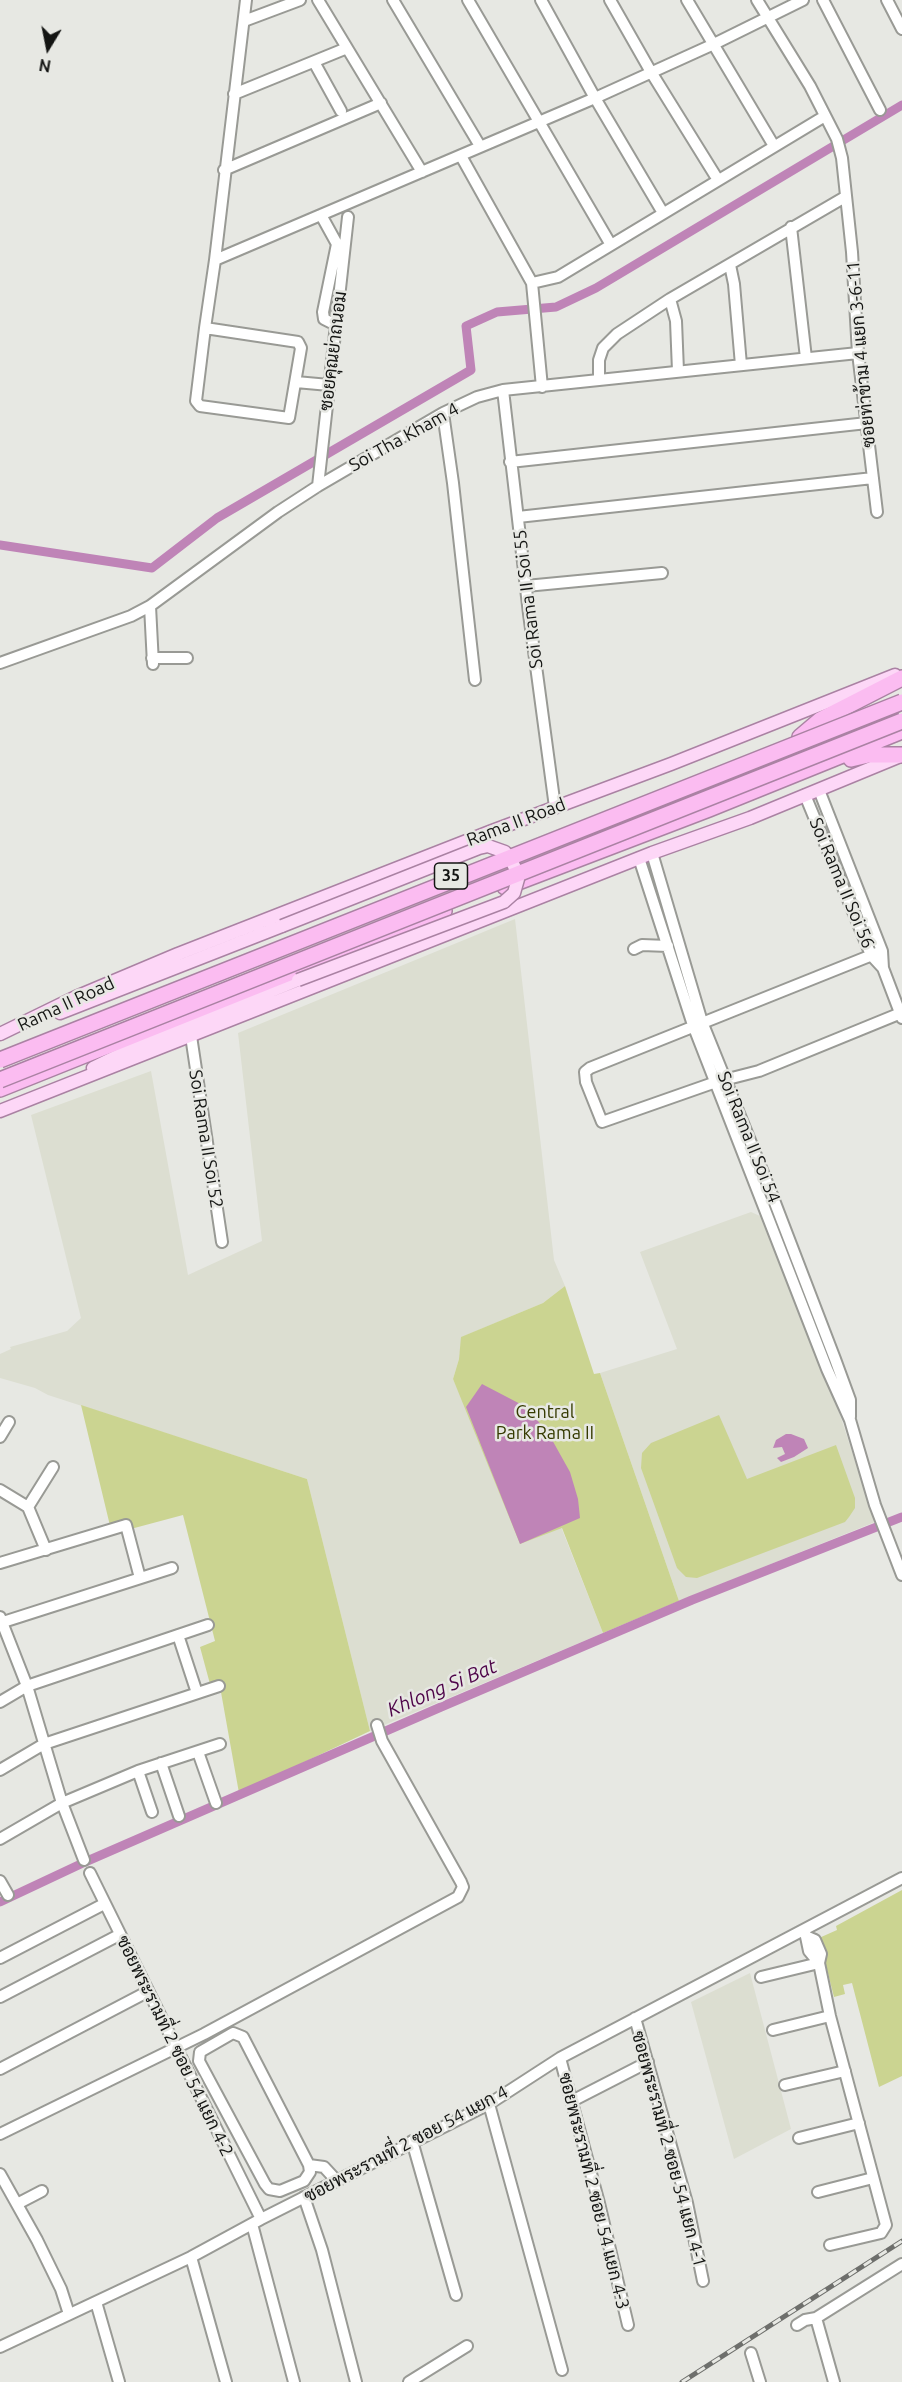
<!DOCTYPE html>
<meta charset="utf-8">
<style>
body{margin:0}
#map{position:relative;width:902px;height:2382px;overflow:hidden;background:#e7e8e3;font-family:Ubuntu,sans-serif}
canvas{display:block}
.north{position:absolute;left:18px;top:18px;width:60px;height:60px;-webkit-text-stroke:4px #e7e8e3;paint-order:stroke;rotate:190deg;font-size:16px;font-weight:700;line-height:24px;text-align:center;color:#141513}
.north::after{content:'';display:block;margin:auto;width:21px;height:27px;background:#141513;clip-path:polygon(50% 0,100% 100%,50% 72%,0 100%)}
</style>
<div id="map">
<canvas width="902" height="2382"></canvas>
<div class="north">N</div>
</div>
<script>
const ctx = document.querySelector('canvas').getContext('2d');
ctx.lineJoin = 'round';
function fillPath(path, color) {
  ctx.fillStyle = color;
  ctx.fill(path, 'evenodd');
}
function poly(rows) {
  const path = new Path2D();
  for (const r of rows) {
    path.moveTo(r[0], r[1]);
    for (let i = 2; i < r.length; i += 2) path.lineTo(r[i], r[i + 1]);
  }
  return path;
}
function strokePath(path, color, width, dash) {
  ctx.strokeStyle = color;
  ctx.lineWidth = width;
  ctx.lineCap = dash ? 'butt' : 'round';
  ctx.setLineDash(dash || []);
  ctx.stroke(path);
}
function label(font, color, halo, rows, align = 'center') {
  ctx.font = font + ' Ubuntu,Sarabun,sans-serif';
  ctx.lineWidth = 5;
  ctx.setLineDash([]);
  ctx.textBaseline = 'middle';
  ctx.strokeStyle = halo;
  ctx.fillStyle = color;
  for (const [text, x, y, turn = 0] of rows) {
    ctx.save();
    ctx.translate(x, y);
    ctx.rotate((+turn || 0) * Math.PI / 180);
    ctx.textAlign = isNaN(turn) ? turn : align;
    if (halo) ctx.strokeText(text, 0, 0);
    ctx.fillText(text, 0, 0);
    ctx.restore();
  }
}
fillPath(poly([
 [515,919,554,1260,565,1286,543,1303,462,1337,459,1359,453,1379,466,1407,561,1527,603,1633,370,1731,307,1479,48,1395,35,1388,0,1378,0,1354,11,1349,10,1347,67,1331,81,1318,31,1115,151,1071,188,1275,262,1241,238,1033],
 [751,1212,760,1216,840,1415,875,1522,679,1601,600,1373,677,1349,640,1252],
 [750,1973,791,2129,734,2159,691,2002]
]), '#dcded1');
fillPath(poly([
 [565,1286,594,1374,600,1373,679,1601,603,1633,562,1528,520,1544,453,1379,459,1359,461,1337,543,1303],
 [81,1405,307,1479,370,1731,239,1793,219,1681,210,1684,200,1647,215,1641,183,1515,112,1534],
 [719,1415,747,1479,836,1445,855,1498,855,1508,849,1517,845,1522,697,1578,686,1577,677,1568,641,1468,642,1453,651,1443],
 [902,1890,902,2076,879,2087,852,1983,843,1985,845,1994,834,1997,819,1938,837,1930,836,1926]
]), '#cbd491');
fillPath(poly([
 [482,1384,528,1408,551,1438,570,1472,578,1499,580,1518,520,1544,466,1407],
 [786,1434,791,1434,804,1439,808,1448,794,1457,781,1462,777,1458,785,1454,782,1447,773,1448,776,1440]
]), '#bf84b7');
strokePath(poly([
 [0,545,152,568,217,518,471,370,466,326,497,312,556,307,596,288,902,105],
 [0,1902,85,1862,441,1707,692,1600,902,1517]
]), '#bf84b7', 9);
const minor = poly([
 [318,0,422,172],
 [393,0,480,146],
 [468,0,611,245],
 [541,0,595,98,663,213],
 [610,0,651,72,718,180],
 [687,0,774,146],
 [757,0,810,86,837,139,842,158,852,252,858,353,877,512],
 [823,0,880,110],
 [887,0,902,29],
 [244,21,300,0],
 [314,62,341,111],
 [234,94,347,48],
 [461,156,532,283,542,387],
 [224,170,381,103],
 [321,215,337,244,323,312,324,319,336,325],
 [791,227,806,358],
 [215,260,595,98,714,44,803,0],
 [730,265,734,284,741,365],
 [532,283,558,277,825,116],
 [670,299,676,321,678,371],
 [205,328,298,342,301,348,289,418,200,406,196,401,205,328,215,260,246,0],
 [599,380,599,360,603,348,617,334,670,299,845,197],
 [296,382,329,385],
 [503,390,529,614,555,807],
 [443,413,453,483,475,680],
 [510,462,867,423],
 [318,486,348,217],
 [518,517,873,478],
 [526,586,662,573],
 [150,606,153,664],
 [152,658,187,658],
 [0,663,131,616,150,606,278,512,318,486,443,413,477,397,503,390,858,353],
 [805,795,871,955,883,968,882,951,819,790],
 [652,853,702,1022,772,1195,835,1359,850,1400,850,1417],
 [639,858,693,1025,827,1369,850,1420,875,1505,902,1575],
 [634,949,642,945,668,946],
 [882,951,590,1068,585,1072,586,1082,602,1122,716,1082,759,1071,901,1013],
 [883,968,902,1018],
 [191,1036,222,1242],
 [0,1437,9,1422],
 [0,1490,28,1507,46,1550],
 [28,1507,53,1467],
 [0,1563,126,1525,140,1578],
 [0,1617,27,1686,62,1803,84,1860],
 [0,1623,172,1568],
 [178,1635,197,1693],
 [0,1702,27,1686,208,1625],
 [198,1752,216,1803],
 [161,1763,179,1816],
 [0,1770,44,1744,219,1686],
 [138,1771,152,1812],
 [0,1839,62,1803,138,1771,220,1744],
 [90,1873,261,2219],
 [0,1881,8,1895],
 [805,1932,809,1951,819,1963],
 [808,1937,815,1940,821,1954,819,1963,830,2016,886,2225,881,2233,830,2245],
 [0,1958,104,1904],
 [761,1977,819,1963],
 [0,1997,119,1935],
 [635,2018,687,2203,703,2281],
 [773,2030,830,2016],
 [233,2033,243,2037,309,2165,310,2172,304,2181,280,2191,269,2189,265,2184,199,2061,200,2052,233,2033],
 [560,2058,599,2203,628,2325],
 [0,2069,147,1992],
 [785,2085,845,2071],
 [572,2101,648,2062],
 [489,2104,562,2370],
 [0,2134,204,2034,458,1897,463,1887,461,1882,382,1741,377,1725],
 [799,2138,859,2123],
 [412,2141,456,2295],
 [309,2165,324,2167,336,2180],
 [0,2174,37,2240,61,2289,69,2314],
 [818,2192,873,2178],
 [304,2197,322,2250,356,2382],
 [17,2204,42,2191],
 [252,2224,294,2382],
 [191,2257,226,2382],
 [96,2302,119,2382],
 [816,2318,834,2382],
 [797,2325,805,2320,816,2318,902,2264],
 [0,2347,191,2257,261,2219,489,2104,560,2058,902,1878],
 [751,2353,760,2382],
 [409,2382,467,2346]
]);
const major = poly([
 [60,1013,282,926],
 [0,1034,76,997,178,954,492,831,671,764,895,675],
 [93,1068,152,1039,298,980],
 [0,1111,652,853,750,818,898,757]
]);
const highway = poly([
 [800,737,820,720,902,678],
 [851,759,868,755,902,755],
 [505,887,709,809,902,731],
 [0,1089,444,911]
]);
strokePath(minor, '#999a95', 14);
strokePath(major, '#aa82a3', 15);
strokePath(highway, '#aa82a3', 18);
strokePath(minor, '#fff', 10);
strokePath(major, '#fdd7f7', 12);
strokePath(highway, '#fbbcf1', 15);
const rail = poly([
 [682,2382,902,2241]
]);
strokePath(rail, '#6e6f6c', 5);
strokePath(rail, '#e7e8e3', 3, [9]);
const majorBridge = poly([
 [282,926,479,848,488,846,505,852,510,858,517,872,518,879,514,893,504,902,298,980]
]);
const highwayBridge = poly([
 [0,1060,902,702],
 [0,1080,902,721]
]);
strokePath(majorBridge, '#aa82a3', 15, []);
strokePath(highwayBridge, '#aa82a3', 18, []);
strokePath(majorBridge, '#fdd7f7', 12);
strokePath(highwayBridge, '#fbbcf1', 15);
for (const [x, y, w] of [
 [451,876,33]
]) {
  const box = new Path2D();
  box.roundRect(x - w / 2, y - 13, w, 26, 4.5);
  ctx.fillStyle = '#e7e8e3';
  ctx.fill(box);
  strokePath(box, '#141513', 1.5);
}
label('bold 16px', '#141513', null, [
 ["35",451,876]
]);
label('18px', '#141513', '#e7e8e3', [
 ["ซอยคุณย่าถนอม",333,351,-83],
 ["ซอยท่าข้าม 4 แยก 3-6-11",861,354,-95],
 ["Soi Tha Kham 4",404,437,-29],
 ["Soi Rama II Soi 55",528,599,-97],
 ["Rama II Road",516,822,-21],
 ["Soi Rama II Soi 56",842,883,67],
 ["Rama II Road",66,1004,-25],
 ["Soi Rama II Soi 54",749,1137,68],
 ["Soi Rama II Soi 52",206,1139,81],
 ["ซอยพระรามที่ 2 ซอย 54 แยก 4-2",175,2046,64],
 ["ซอยพระรามที่ 2 ซอย 54 แยก 4",406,2144,-28],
 ["ซอยพระรามที่ 2 ซอย 54 แยก 4-1",669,2149,75],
 ["ซอยพระรามที่ 2 ซอย 54 แยก 4-3",594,2191,76]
]);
label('18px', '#353a00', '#e7e8e3', [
 ["Central",545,1412],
 ["Park Rama II",545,1433]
]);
label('italic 20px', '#4d0348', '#e7e8e3', [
 ["Khlong Si Bat",442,1688,-23]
]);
</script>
